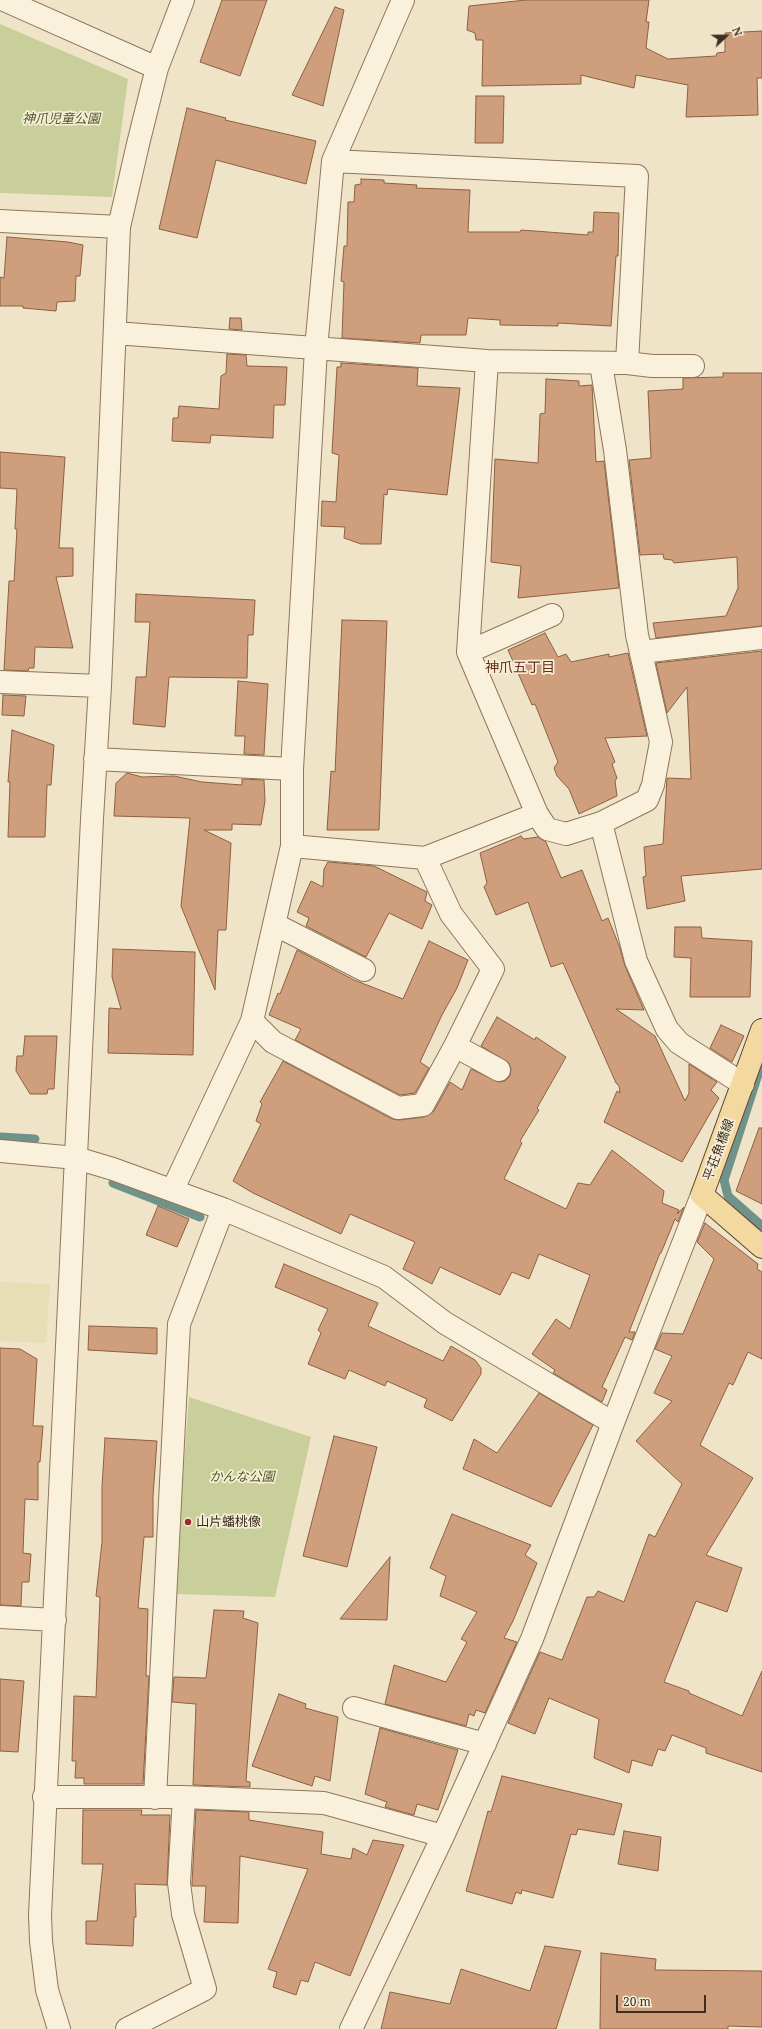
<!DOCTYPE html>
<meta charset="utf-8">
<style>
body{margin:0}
#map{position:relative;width:762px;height:2029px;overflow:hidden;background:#f0e4c8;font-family:"Noto Serif",serif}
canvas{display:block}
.north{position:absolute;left:706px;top:16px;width:40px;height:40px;-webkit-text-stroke:3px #f7eed8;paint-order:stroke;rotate:68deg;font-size:11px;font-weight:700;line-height:16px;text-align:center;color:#3d2e20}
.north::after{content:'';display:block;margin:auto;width:14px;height:18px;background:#3d2e20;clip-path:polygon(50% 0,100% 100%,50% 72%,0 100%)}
.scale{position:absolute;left:616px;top:1995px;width:90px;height:18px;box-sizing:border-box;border:2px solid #3d2e20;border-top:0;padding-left:5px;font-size:12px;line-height:14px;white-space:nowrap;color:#3d2e20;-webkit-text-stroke:3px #f7eed8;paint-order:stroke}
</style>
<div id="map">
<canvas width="762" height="2029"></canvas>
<div class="north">N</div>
<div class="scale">20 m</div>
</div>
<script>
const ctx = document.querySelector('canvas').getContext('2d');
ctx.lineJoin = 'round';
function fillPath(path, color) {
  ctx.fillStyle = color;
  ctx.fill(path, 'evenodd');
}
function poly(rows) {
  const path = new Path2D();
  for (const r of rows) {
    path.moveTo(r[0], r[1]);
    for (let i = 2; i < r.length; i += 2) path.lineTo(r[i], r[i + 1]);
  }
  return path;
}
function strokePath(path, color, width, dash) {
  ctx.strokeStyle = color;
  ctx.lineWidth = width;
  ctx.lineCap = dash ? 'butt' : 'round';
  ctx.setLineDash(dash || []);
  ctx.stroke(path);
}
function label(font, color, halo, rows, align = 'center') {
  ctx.font = font + ' "Noto Serif","Noto Sans JP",serif';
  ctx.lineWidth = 3.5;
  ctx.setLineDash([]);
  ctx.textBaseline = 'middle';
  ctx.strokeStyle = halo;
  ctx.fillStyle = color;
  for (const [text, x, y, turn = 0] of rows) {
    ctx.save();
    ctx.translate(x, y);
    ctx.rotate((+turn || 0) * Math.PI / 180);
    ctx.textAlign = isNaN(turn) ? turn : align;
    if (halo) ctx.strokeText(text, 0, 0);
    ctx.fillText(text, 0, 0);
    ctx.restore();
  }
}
fillPath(poly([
 [0,1282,50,1284,46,1343,0,1341]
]), '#e6deb5');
fillPath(poly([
 [0,24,128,79,112,197,0,193],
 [189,1397,311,1437,275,1597,174,1594]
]), '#c9cf9b');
strokePath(poly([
 [762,1062,724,1180,728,1196,762,1226],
 [0,1137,35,1139],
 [113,1183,200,1217]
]), '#6f938a', 9);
const building = poly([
 [222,0,267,0,240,76,200,62,222,0],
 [526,0,649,0,646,22,649,22,646,48,668,59,716,56,717,53,725,52,725,33,762,31,762,78,757,78,758,115,686,117,688,85,636,75,634,88,581,75,581,84,482,86,483,40,476,40,475,33,467,30,469,6,526,0],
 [335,7,344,10,323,106,292,95,335,7],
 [476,96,504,96,503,143,475,143,476,96],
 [187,108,226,118,225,120,316,141,306,184,216,160,197,238,159,229,187,108],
 [361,179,384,180,384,183,417,185,416,188,470,190,468,232,520,232,521,230,588,235,588,232,593,232,594,212,619,213,618,256,616,256,611,326,558,323,558,326,500,325,500,320,468,318,466,335,421,335,420,343,342,338,344,282,341,281,344,246,347,246,348,202,354,202,355,185,361,184,361,179],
 [7,237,68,242,83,245,80,276,76,276,75,301,57,302,56,311,23,308,23,306,0,306,0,277,4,278,7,237],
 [230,318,241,318,242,330,229,329,230,318],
 [227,354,246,355,247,366,287,367,285,405,274,405,273,438,211,435,210,443,172,441,173,418,178,418,179,406,219,409,221,376,226,373,227,354],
 [341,363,418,368,417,386,460,388,447,495,388,489,387,495,384,494,381,544,361,544,344,538,345,527,321,526,322,501,336,502,339,455,332,453,337,367,341,367,341,363],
 [723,373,762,373,762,626,656,638,653,623,726,616,738,588,737,557,674,563,672,560,664,559,663,554,640,555,629,460,651,458,648,391,683,389,683,378,723,377,723,373],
 [546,379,579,381,579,386,592,385,596,462,604,461,619,588,518,598,521,566,491,562,495,459,538,463,540,414,545,413,546,379],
 [0,452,65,457,59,548,73,548,73,576,56,577,73,648,35,647,34,668,29,668,28,671,4,670,9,581,14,581,17,529,15,529,17,489,0,488,0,452],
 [136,594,255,600,253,635,248,635,247,678,169,677,165,727,133,724,136,677,146,677,150,622,135,622,136,594],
 [342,620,387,621,379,830,327,830,331,771,335,772,342,620],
 [545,633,558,657,566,654,571,662,609,654,609,657,628,653,647,736,605,738,615,762,612,764,617,778,615,781,617,796,579,814,569,789,557,776,554,768,558,762,535,704,532,705,508,650,545,633],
 [762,651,762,869,681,876,685,901,647,909,643,877,646,876,644,847,663,844,667,778,691,779,687,687,667,713,656,663,762,651],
 [238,681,268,684,264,755,244,754,245,736,235,736,238,681],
 [3,695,26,696,24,716,2,715,3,695],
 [12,730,54,745,51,785,47,785,45,837,8,837,10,782,8,782,12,730],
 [127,773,142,777,174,776,202,782,242,785,242,779,264,780,265,801,261,825,232,824,232,830,204,830,231,843,226,930,218,930,215,990,181,906,190,818,114,816,116,783,127,773],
 [521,836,524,839,538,837,546,842,561,878,582,870,602,921,608,918,620,948,625,966,644,1010,616,1009,655,1036,685,1101,689,1093,689,1064,717,1082,711,1090,719,1098,682,1162,604,1122,617,1091,620,1093,619,1086,616,1083,563,963,551,967,528,902,496,915,484,887,487,883,480,853,521,836],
 [328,862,374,866,427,892,425,901,432,905,422,929,389,913,366,957,306,926,309,918,297,912,311,881,323,887,324,869,328,862],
 [675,927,701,927,702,938,752,941,750,997,690,997,691,958,674,957,675,927],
 [429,941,468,960,457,988,442,1015,420,1062,429,1068,415,1093,400,1095,295,1040,301,1029,269,1015,278,993,280,994,297,950,354,980,403,999,429,941],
 [113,949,195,952,193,1055,108,1053,109,1008,121,1009,112,977,113,949],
 [497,1017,535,1040,536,1037,566,1057,537,1108,539,1110,520,1141,522,1143,504,1179,566,1209,578,1183,590,1185,612,1150,664,1191,662,1203,679,1210,677,1214,684,1207,678,1222,675,1219,661,1253,660,1253,629,1332,635,1332,632,1340,625,1337,602,1387,607,1390,602,1402,553,1373,555,1370,532,1354,556,1319,570,1329,590,1275,539,1254,529,1279,512,1272,500,1295,440,1267,432,1284,403,1269,415,1242,350,1214,341,1234,253,1193,233,1181,261,1124,256,1121,262,1104,260,1102,283,1061,392,1119,399,1120,424,1117,434,1111,450,1082,462,1090,471,1069,499,1082,505,1081,510,1076,511,1069,509,1063,481,1046,497,1017],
 [721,1025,744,1036,732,1062,710,1048,721,1025],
 [25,1036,57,1036,54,1089,48,1089,47,1094,30,1094,16,1071,17,1056,23,1056,25,1036],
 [759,1128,762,1128,762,1204,736,1191,759,1128],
 [158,1206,189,1219,177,1247,146,1235,158,1206],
 [705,1223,758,1264,757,1269,762,1272,762,1359,748,1352,733,1385,729,1383,700,1445,753,1478,706,1555,742,1568,727,1612,696,1601,664,1682,689,1691,689,1693,742,1716,762,1671,762,1772,706,1753,706,1748,672,1735,665,1751,658,1749,652,1766,632,1760,629,1773,594,1758,599,1719,549,1698,535,1734,508,1723,540,1652,562,1660,587,1597,594,1597,598,1591,624,1602,649,1534,655,1537,682,1484,636,1441,672,1401,654,1393,672,1356,655,1349,662,1333,683,1334,714,1259,697,1242,705,1223],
 [284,1264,378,1303,368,1326,443,1361,451,1346,475,1360,481,1368,481,1374,452,1421,424,1407,427,1399,387,1381,385,1386,349,1370,345,1379,308,1364,321,1333,318,1330,328,1309,275,1287,284,1264],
 [89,1326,157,1328,157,1354,88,1350,89,1326],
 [0,1348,20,1349,37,1359,33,1426,43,1426,40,1462,38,1462,38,1500,25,1499,23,1553,31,1554,29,1582,22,1582,21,1606,0,1605,0,1348],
 [539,1393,593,1425,551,1507,463,1469,474,1439,497,1453,539,1393],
 [334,1436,377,1447,347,1567,303,1556,334,1436],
 [105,1438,157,1441,153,1496,153,1537,144,1537,138,1608,148,1609,146,1676,149,1676,143,1784,84,1784,84,1778,75,1778,76,1761,72,1761,74,1696,96,1697,100,1597,96,1596,102,1542,102,1487,105,1438],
 [452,1514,531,1545,525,1555,537,1563,513,1621,504,1638,517,1642,485,1713,476,1710,474,1716,469,1714,466,1726,385,1704,394,1665,446,1682,467,1642,461,1639,477,1612,440,1596,446,1576,430,1568,452,1514],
 [390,1557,387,1620,340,1619,390,1557],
 [214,1610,244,1611,243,1618,258,1623,246,1781,250,1782,250,1787,193,1785,196,1704,172,1702,174,1677,206,1678,214,1610],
 [0,1679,24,1681,18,1752,0,1751,0,1679],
 [279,1694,306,1704,305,1708,338,1717,330,1781,315,1776,312,1786,252,1766,279,1694],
 [380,1728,458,1750,438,1810,417,1804,414,1815,385,1807,387,1802,365,1794,380,1728],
 [502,1776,622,1804,614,1835,578,1829,576,1835,571,1834,553,1898,522,1890,521,1894,516,1892,512,1904,466,1891,488,1811,491,1812,502,1776],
 [83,1810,142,1810,141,1815,170,1815,167,1885,135,1884,136,1917,134,1917,133,1946,86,1944,86,1921,97,1921,103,1864,82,1864,83,1810],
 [196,1810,249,1812,249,1820,323,1832,321,1854,351,1859,353,1848,367,1855,373,1840,404,1845,350,1976,315,1962,308,1982,301,1980,296,1995,273,1987,277,1972,268,1969,308,1869,240,1856,238,1923,204,1922,206,1886,192,1886,192,1883,196,1810],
 [624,1831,661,1837,658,1871,618,1864,624,1831],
 [545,1946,581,1951,556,2029,381,2029,390,1992,450,2004,461,1969,530,1991,545,1946],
 [601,1953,656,1959,655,1970,762,1971,762,2027,728,2026,728,2029,600,2029,601,1953]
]);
fillPath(building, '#cf9f7d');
strokePath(building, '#8d5f41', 1);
const minor = poly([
 [4,0,157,68],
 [0,221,119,227],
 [115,333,487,361,627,363,637,176,333,161],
 [627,363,652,366,693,366],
 [468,652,552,615],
 [641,652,762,638],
 [0,682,100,686],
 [95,759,292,769],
 [537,814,547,829,566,834,601,823,647,800,653,785,661,742,637,635,615,450,601,364],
 [601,823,636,961,667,1029,679,1043,743,1084],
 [292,846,425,858,537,814,468,652,487,361],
 [425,858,451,914,493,969,455,1046,499,1070],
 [274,924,364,970],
 [252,1021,273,1042,398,1108,423,1105,455,1046],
 [0,1151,76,1158,113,1169,223,1209,384,1277,445,1323,613,1423],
 [173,1189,252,1021,292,846,292,769,316,349,333,161,403,0],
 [0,1617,55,1620],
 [354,1708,485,1744],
 [44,1797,184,1797,324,1803,443,1836],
 [155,1798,179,1324,223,1209],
 [59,2029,47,1990,41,1941,40,1915,92,819,100,686,119,227,138,144,157,68,183,0],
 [127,2029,205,1989,183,1914,179,1883,184,1797],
 [351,2029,443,1836,532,1639,613,1423,702,1195]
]);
const major = poly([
 [762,1030,702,1195,762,1247]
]);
strokePath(minor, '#8d765c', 24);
strokePath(major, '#5b4430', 24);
strokePath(minor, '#faf1dc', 22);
strokePath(major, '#f3d9a0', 22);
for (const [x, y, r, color] of [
 [188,1522,4,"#9e2a2b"]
]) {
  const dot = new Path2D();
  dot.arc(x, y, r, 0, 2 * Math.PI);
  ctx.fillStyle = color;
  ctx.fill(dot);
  strokePath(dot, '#f7eed8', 1.5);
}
label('italic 13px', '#4d5a26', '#f7eed8', [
 ["神爪児童公園",61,119],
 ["かんな公園",242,1477]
]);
label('13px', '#3d2e20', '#f7eed8', [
 ["平荘魚橋線",719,1150,-70]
]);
label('13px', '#3d2e20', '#f7eed8', [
 ["山片蟠桃像",196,1522]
], 'left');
label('14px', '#6b2e1e', '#f7eed8', [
 ["神爪五丁目",520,668]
]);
</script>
